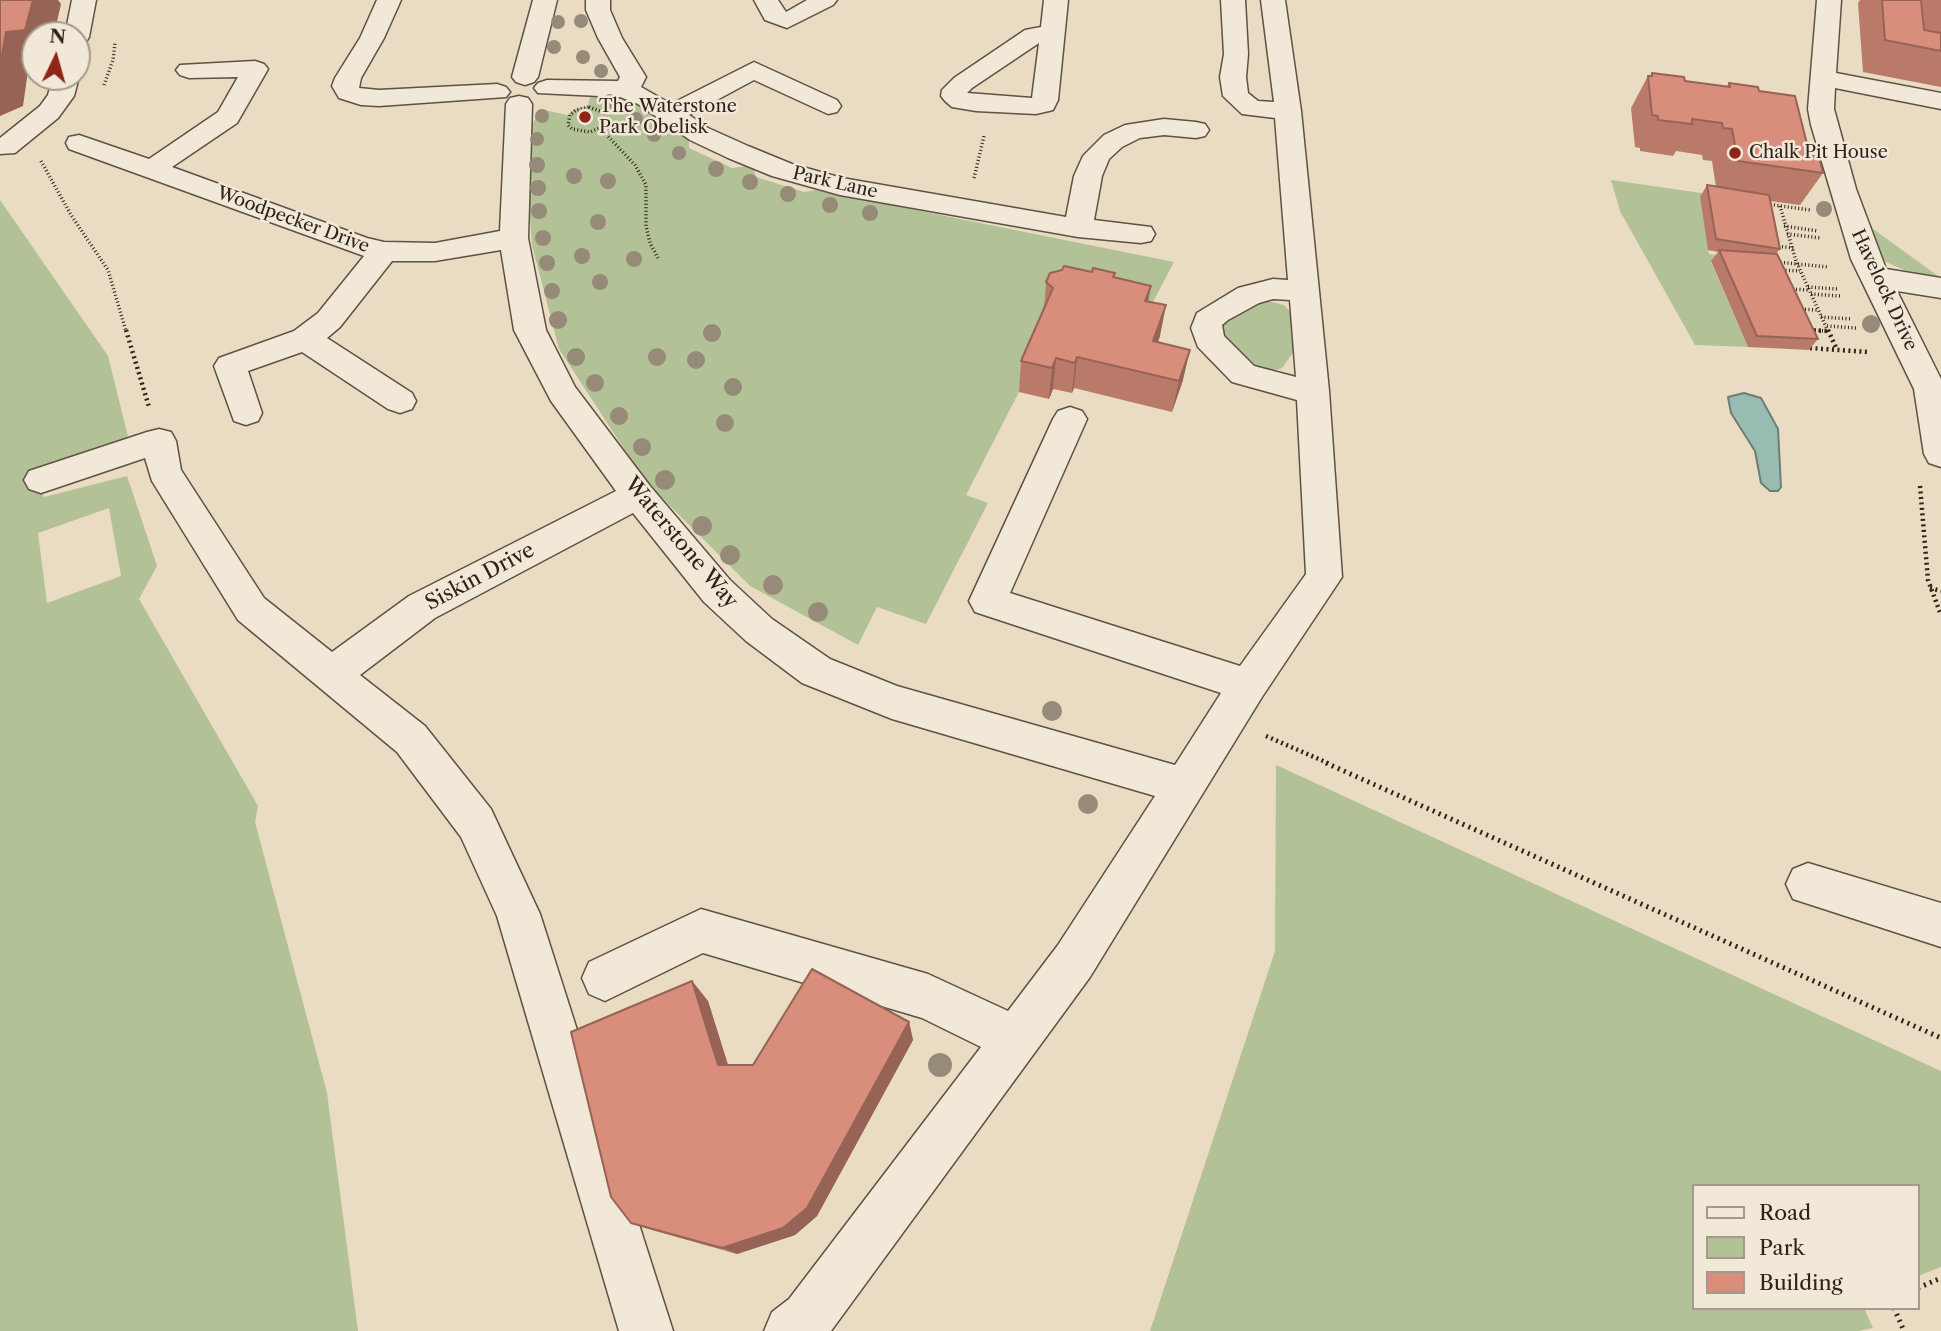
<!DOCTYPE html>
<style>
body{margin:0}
#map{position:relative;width:1941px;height:1331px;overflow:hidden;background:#eadbc3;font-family:"Libre Caslon Text",serif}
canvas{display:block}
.legend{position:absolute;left:1692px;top:1184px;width:228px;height:126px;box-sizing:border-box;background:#f1e8d8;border:2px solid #a3998c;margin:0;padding:9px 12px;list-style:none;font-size:21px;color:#2f231b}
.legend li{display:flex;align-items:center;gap:14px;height:35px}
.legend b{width:35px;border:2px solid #a3998c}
.north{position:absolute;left:21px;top:21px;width:70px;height:70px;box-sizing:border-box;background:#f1e8d8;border:2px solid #a3998c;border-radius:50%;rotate:5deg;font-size:19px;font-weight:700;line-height:28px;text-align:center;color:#2f231b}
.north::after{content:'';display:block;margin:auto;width:24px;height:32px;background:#8f2418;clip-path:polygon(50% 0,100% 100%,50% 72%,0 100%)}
</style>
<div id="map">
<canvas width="1941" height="1331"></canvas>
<ul class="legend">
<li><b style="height:9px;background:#f1e8d8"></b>Road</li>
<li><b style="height:19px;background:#b3c196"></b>Park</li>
<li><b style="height:19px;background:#d88e7b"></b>Building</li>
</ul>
<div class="north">N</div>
</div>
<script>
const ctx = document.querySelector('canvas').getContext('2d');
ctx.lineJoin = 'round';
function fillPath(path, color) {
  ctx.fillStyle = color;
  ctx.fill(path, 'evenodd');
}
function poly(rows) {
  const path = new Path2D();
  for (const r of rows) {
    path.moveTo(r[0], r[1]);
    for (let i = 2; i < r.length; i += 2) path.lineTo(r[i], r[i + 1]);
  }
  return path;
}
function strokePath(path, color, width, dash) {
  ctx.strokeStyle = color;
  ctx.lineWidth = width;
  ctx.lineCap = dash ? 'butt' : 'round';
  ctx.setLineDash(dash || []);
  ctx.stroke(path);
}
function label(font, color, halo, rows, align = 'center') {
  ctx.font = font + ' "Libre Caslon Text",serif';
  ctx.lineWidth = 5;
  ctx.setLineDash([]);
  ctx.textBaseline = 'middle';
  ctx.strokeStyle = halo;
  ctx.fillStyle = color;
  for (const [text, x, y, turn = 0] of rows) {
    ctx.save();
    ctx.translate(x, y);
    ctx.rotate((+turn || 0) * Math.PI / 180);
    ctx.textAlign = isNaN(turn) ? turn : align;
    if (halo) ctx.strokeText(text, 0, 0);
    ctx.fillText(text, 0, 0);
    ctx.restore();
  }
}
fillPath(poly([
 [591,93,616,94,640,104,689,137,689,148,732,168,748,166,753,168,756,177,804,192,816,190,1174,262,1145,317,1019,392,966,495,988,503,926,624,877,607,858,645,750,586,645,481,559,349,532,245,528,188,530,142,533,123,540,109,567,115,575,109,588,106],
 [1611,180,1757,201,1700,197,1709,254,1723,256,1711,262,1748,347,1695,345,1620,211],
 [0,200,108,356,130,445,37,478,44,497,127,476,157,566,139,599,258,806,255,822,327,1093,358,1331,0,1331],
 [109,508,121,576,47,603,38,533],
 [1869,226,1938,276,1940,279,1909,272,1886,262,1878,255],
 [1264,300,1284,305,1292,314,1295,350,1282,368,1273,371,1253,368,1222,339,1221,328,1226,320],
 [1276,765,1941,1071,1941,1267,1918,1276,1918,1186,1694,1186,1694,1308,1864,1308,1873,1328,1859,1331,1150,1331,1275,951]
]), '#b3c196');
const water = poly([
 [1744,393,1761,398,1778,429,1781,487,1778,491,1770,491,1761,483,1755,451,1731,413,1728,397,1744,393]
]);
fillPath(water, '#98bbb2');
strokePath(water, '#6e7e76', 2);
const minor = poly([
 [72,0,96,0,89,37,86,42,77,44,77,35,65,35,72,0],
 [377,0,401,0,384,38,361,78,359,88,379,90,497,84,506,87,510,92,506,97,379,106,361,105,339,98,332,86,335,78,360,38,377,0],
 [533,0,557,0,538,77,534,82,525,85,516,82,512,77,533,0],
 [586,0,610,0,610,10,622,38,646,77,641,87,671,104,754,62,837,100,841,106,837,112,828,114,754,80,689,115,708,128,748,146,792,164,842,178,1066,217,1074,176,1083,156,1104,135,1125,125,1164,119,1196,122,1205,124,1209,130,1205,136,1196,138,1164,135,1140,138,1122,147,1109,159,1102,176,1094,220,1151,227,1155,234,1151,241,1141,243,1078,237,840,195,772,176,728,158,690,140,638,104,620,97,538,93,534,88,538,83,547,80,618,81,620,77,598,38,586,10,586,0],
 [754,0,778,0,786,12,807,0,837,0,833,5,787,28,765,20,754,0],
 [1044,0,1068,0,1058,100,1053,110,1036,114,976,111,952,107,945,101,941,96,942,90,954,78,1025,30,1041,27,1044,0],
 [1039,43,1032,98,967,93,972,88,1039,43],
 [1221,0,1245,0,1248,54,1246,77,1248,93,1258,101,1274,102,1261,0,1285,0,1301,111,1329,391,1342,577,1262,697,1090,977,831,1331,764,1331,772,1312,789,1299,981,1047,922,1018,703,953,605,1001,589,994,582,978,589,962,701,909,928,974,1008,1011,1058,945,1155,796,892,719,802,683,746,641,704,602,633,513,435,618,360,675,425,726,491,809,540,914,673,1331,619,1331,497,916,461,837,397,752,238,620,152,481,145,458,41,493,29,489,24,480,29,471,147,432,159,429,171,432,176,441,181,470,264,598,332,652,409,596,616,491,551,401,514,330,501,250,435,261,392,261,340,327,327,338,412,393,416,401,412,409,400,413,388,409,302,352,248,371,262,413,258,421,246,425,234,421,214,366,219,358,294,331,318,313,364,256,69,149,66,143,69,137,79,135,149,159,218,112,238,77,189,78,180,75,176,70,180,65,255,61,264,64,268,69,237,123,172,167,367,238,384,242,435,243,500,231,506,104,510,98,519,96,528,98,532,104,528,238,546,330,575,387,650,486,730,580,772,619,830,659,897,686,1175,765,1221,693,975,612,969,601,1053,419,1058,411,1070,407,1082,411,1087,419,1010,593,1240,666,1306,574,1297,400,1232,382,1198,347,1191,328,1197,313,1238,288,1273,279,1288,280,1275,118,1242,114,1223,96,1220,77,1224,54,1221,0],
 [1273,299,1290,300,1296,377,1254,366,1224,336,1222,325,1228,320,1259,303,1273,299],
 [1817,0,1841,0,1836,73,1941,93,1941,109,1835,88,1834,109,1856,189,1886,269,1941,278,1941,298,1897,291,1941,379,1941,467,1929,463,1924,454,1914,389,1851,259,1811,125,1808,109,1817,0],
 [77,75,79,77,74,96,58,118,15,153,0,154,0,138,40,106,48,95,53,77,77,77,77,75],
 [1808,863,1941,903,1941,947,1793,899,1786,884,1793,869,1808,863]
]);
strokePath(minor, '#5e5145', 3);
strokePath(poly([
 [104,85,113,60,115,43],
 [589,107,605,113,607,125,590,132,572,129,568,125,570,115,576,110,589,107],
 [601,129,635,165,646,185,646,226,650,243,658,258],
 [41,161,71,215,108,270,126,331],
 [974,178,984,136],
 [1767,204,1810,210],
 [1780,206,1796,261,1828,331],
 [1784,226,1818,231],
 [1787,234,1821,238],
 [1775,246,1794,248],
 [1777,262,1828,267],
 [1782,270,1800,271],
 [1808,287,1838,289],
 [1789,289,1808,290],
 [1811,294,1841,296],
 [1798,309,1818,310],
 [1821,317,1852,319],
 [1827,326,1856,328],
 [1808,330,1827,331]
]), '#2f231b', 3.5, [1, 2.5]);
strokePath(poly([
 [126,330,149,407],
 [1808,330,1827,331],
 [1828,330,1837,350],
 [1810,348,1868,352],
 [1920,486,1928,580,1941,615],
 [1930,588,1941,591],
 [1266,736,1330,764]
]), '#2f231b', 4.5, [2, 3.5]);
strokePath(poly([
 [1326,763,1941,1038],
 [1918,1288,1941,1278],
 [1894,1308,1904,1331]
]), '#2f231b', 5, [2, 4.5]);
fillPath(minor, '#f1e8d8');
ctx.fillStyle = '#958b78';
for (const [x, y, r] of [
 [581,21,7],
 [558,22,7],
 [554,47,7],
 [583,57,7],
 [601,71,7],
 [610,101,7],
 [542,116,7],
 [636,119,7],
 [654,135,7],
 [537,139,7],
 [679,153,7],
 [537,165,8],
 [716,169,8],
 [574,176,8],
 [608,181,8],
 [750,182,8],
 [538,188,8],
 [788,194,8],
 [830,205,8],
 [1824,209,8],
 [539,211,8],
 [870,213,8],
 [598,222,8],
 [543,238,8],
 [582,256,8],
 [634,259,8],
 [547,263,8],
 [600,282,8],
 [552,291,8],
 [558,320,9],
 [1871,324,9],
 [712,333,9],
 [576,357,9],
 [657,357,9],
 [696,360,9],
 [595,383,9],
 [733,387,9],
 [619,416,9],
 [725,423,9],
 [642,447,9],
 [665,480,10],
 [702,526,10],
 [730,555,10],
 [773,585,10],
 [818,612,10],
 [1052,711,10],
 [1088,804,10],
 [940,1065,12]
]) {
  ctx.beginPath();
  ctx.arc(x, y, r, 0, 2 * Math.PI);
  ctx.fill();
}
fillPath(poly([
 [1860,0,1941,0,1941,87,1863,72,1858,3],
 [1652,73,1685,81,1726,87,1729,83,1759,91,1823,173,1800,205,1770,201,1780,249,1776,254,1818,339,1809,350,1748,347,1711,261,1718,252,1708,250,1700,197,1707,185,1716,187,1712,161,1703,160,1702,155,1676,151,1673,156,1640,151,1640,148,1635,147,1631,108,1648,76,1650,76],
 [1114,278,1148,301,1160,336,1158,342,1183,380,1172,412,1074,388,1072,393,1053,389,1049,399,1019,392,1021,361,1044,309,1046,282],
 [692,981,708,1001,728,1065,753,1065,909,1022,913,1040,817,1216,795,1235,737,1254,652,1230,631,1223]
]), '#ba7a6a');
fillPath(poly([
 [33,0,58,0,61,4,54,35,35,35,35,63,29,64,23,106,0,116,0,66,6,32],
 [1151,286,1145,317,1145,301],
 [1166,305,1160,336,1147,372,1153,341],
 [1190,350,1183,380,1172,412,1179,381],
 [1077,357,1074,388,1072,393,1075,363],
 [1056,358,1053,389,1049,399,1052,368],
 [692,981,708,1001,733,1081,718,1065],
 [909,1022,913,1040,817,1216,795,1235,737,1254,722,1248]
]), '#976356');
const building = poly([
 [0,0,33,0,25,30,6,32,0,66,0,0],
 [1882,0,1921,0,1924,30,1941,33,1941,51,1885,40,1882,0],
 [1652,73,1684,77,1685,81,1730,87,1729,83,1758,87,1759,91,1795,96,1810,156,1819,157,1823,173,1738,161,1732,129,1723,128,1722,123,1692,119,1692,124,1658,120,1658,116,1652,115,1648,76,1652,76,1652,73],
 [1707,185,1769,195,1780,249,1716,239,1707,185],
 [1719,250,1777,254,1818,339,1757,336,1719,250],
 [1064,266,1092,272,1093,268,1115,273,1113,277,1151,286,1145,301,1166,305,1153,341,1190,350,1179,381,1077,357,1075,363,1056,358,1052,368,1021,361,1053,288,1046,282,1050,273,1062,270,1064,266],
 [812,969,909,1022,807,1208,783,1228,722,1248,631,1223,611,1197,571,1032,692,981,718,1065,753,1065,812,969]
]);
fillPath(building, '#d88e7b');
strokePath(building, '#976356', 2);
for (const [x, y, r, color] of [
 [585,117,7,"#8f2418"],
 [1735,153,7,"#8f2418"]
]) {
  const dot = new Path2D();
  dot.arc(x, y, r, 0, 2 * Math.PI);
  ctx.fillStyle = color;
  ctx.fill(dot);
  strokePath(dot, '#f1e8d8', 2.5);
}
label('18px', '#2f231b', '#f1e8d8', [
 ["The Waterstone",599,107],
 ["Park Obelisk",599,128],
 ["Chalk Pit House",1749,153]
], 'left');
label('18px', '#2f231b', '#f1e8d8', [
 ["Park Lane",835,183,13],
 ["Woodpecker Drive",293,220,20],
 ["Havelock Drive",1884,290,65]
]);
label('21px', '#2f231b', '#f1e8d8', [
 ["Waterstone Way",681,543,50],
 ["Siskin Drive",480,577,-28]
]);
</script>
